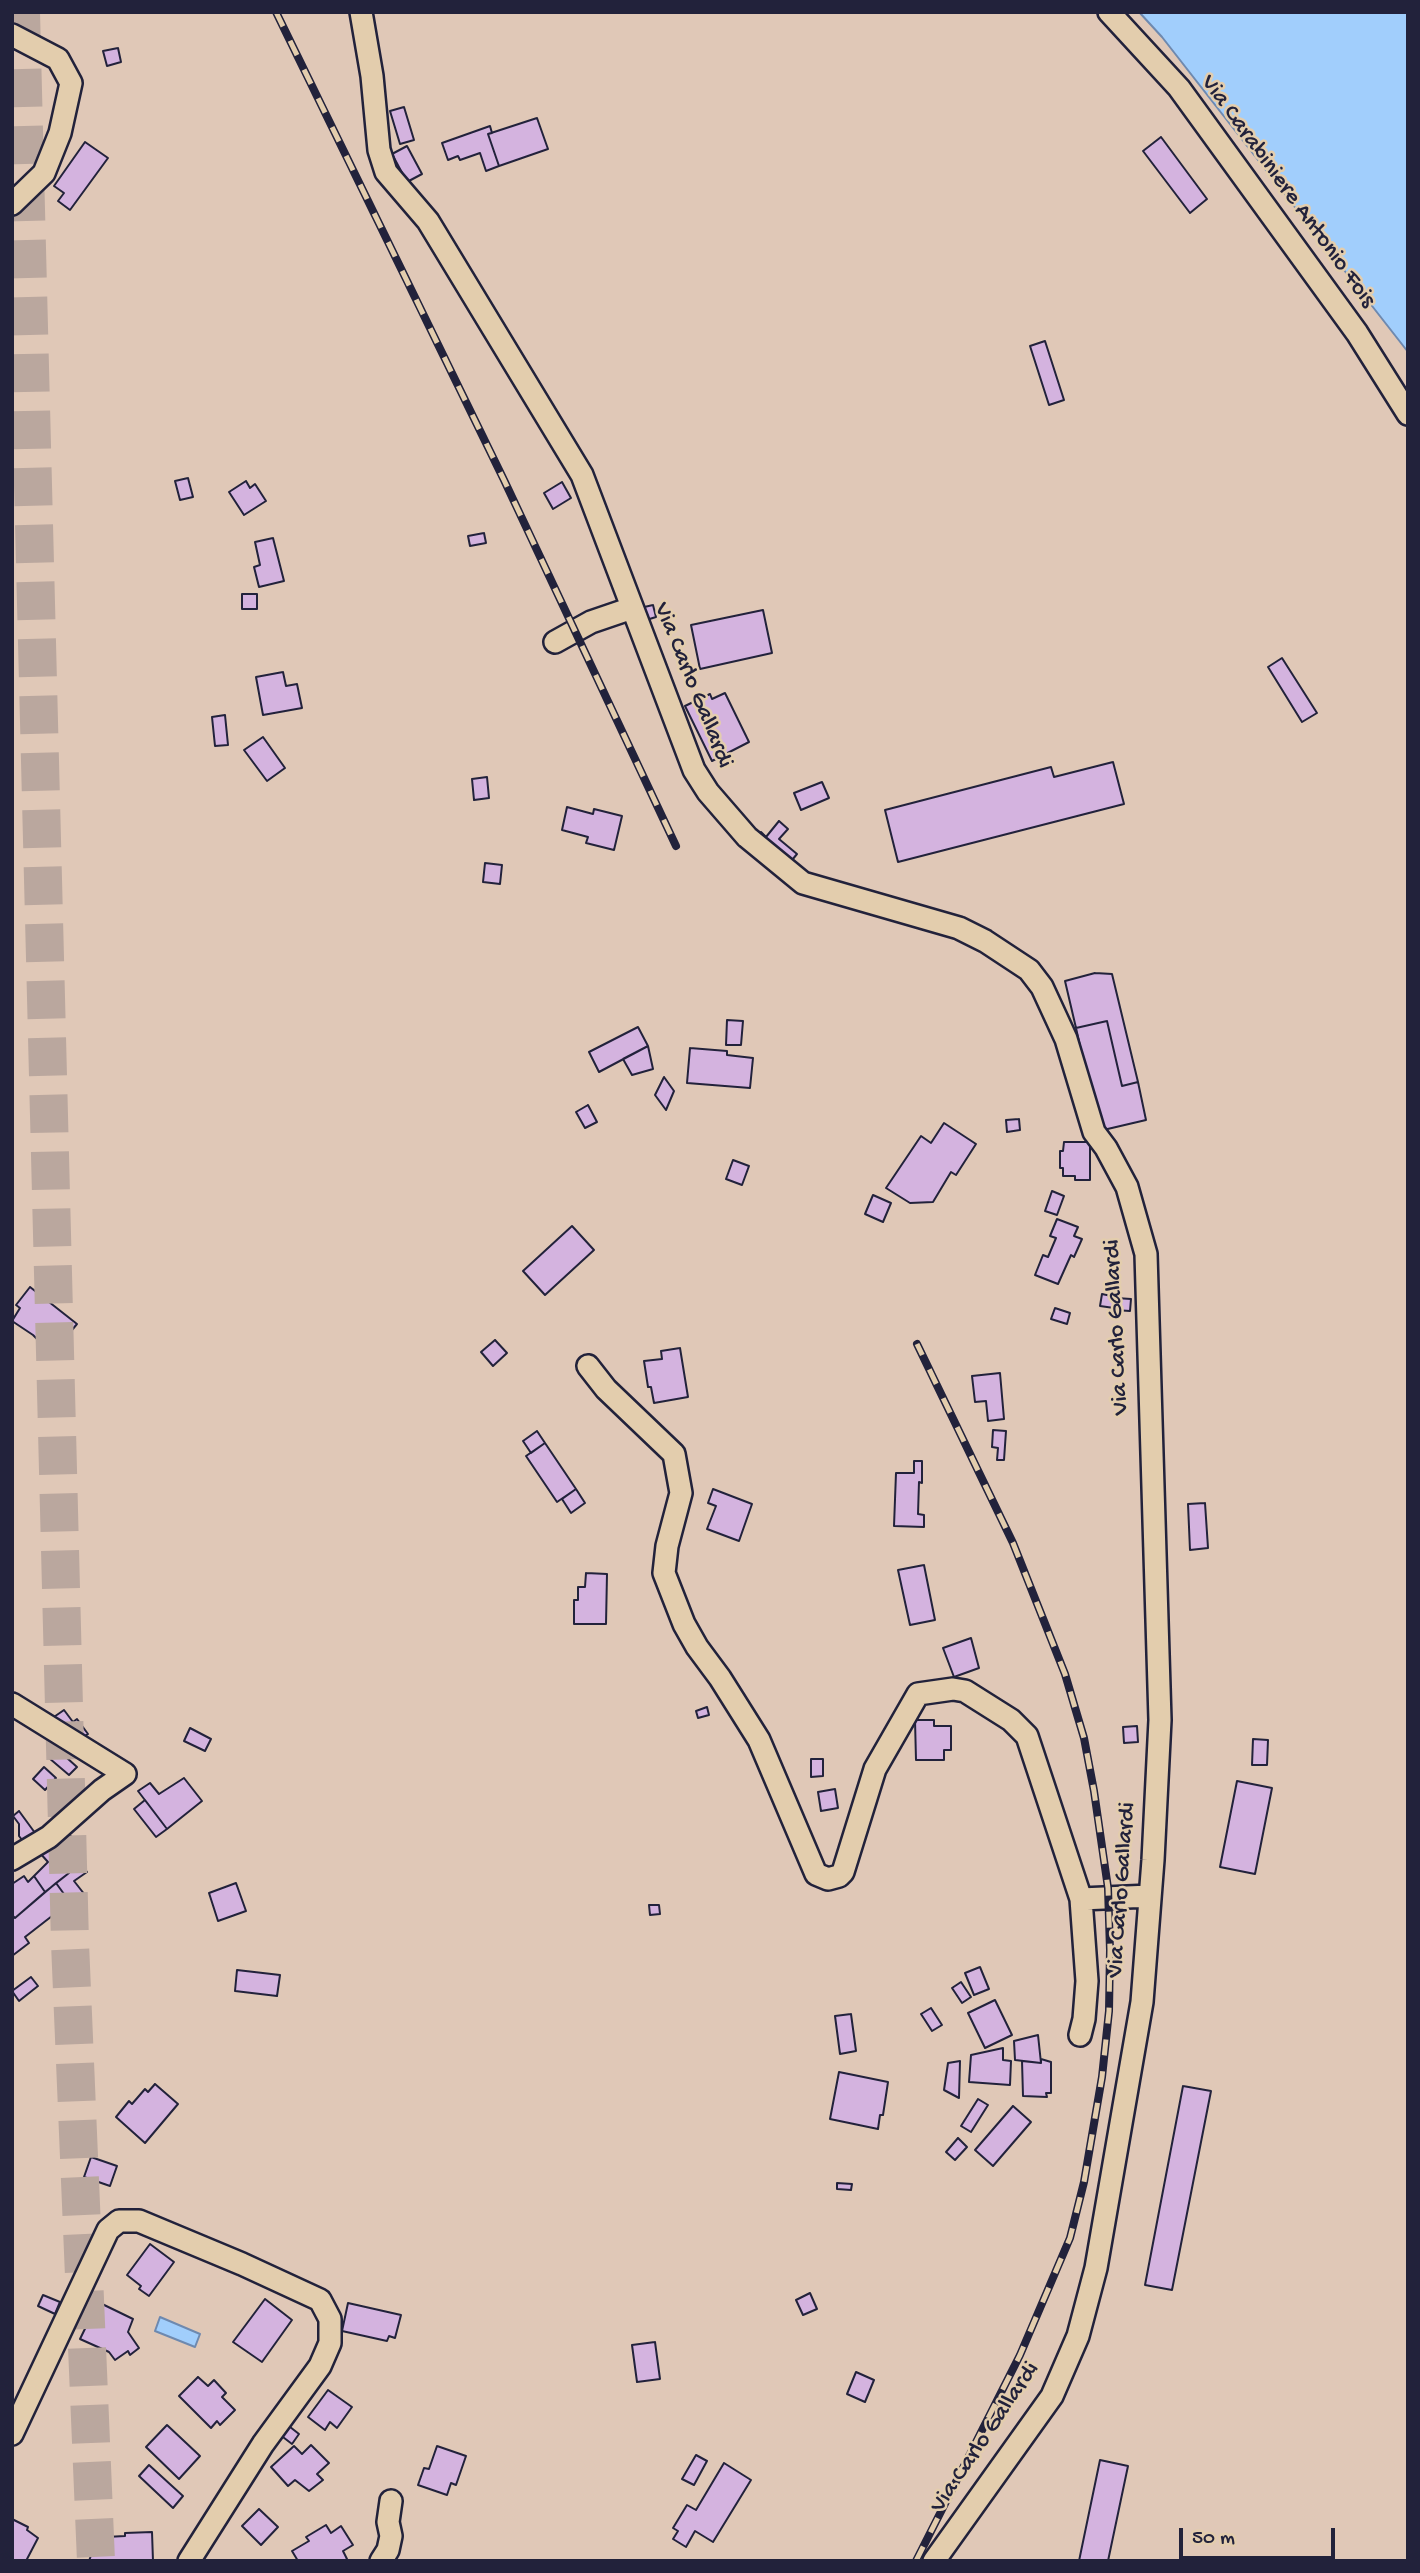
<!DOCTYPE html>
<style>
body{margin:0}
#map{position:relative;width:1420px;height:2573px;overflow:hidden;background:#e0c8b7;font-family:"Gochi Hand",sans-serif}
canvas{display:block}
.frame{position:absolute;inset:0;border:14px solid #22223b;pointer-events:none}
.scale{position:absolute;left:1179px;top:2528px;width:156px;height:32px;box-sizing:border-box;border:4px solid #22223b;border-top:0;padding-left:9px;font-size:21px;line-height:24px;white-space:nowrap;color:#22223b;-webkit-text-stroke:5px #e3cdad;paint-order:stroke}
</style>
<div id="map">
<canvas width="1420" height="2573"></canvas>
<div class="frame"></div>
<div class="scale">50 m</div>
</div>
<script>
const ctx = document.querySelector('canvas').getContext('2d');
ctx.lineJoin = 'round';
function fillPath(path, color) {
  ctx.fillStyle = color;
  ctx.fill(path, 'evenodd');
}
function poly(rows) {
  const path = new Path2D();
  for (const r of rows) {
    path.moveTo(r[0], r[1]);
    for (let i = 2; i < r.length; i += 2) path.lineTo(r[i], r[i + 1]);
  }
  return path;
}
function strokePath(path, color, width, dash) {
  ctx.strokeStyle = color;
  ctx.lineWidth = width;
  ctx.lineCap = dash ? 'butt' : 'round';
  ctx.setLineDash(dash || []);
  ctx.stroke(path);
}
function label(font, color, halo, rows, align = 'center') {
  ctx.font = font + ' "Gochi Hand",sans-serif';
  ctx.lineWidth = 5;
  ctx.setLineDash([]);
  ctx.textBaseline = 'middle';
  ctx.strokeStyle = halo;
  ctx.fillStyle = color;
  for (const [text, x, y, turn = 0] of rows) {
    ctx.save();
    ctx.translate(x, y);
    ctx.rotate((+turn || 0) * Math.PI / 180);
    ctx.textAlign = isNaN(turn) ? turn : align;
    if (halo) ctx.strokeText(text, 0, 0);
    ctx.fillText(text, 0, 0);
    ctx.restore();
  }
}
const water = poly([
 [1139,12,1408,12,1408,352,1162,37,1139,12],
 [160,2317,200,2334,195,2347,155,2331,160,2317]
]);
fillPath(water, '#a1cefc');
strokePath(water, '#6e89af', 2);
const building = poly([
 [118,48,121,62,107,66,103,51,118,48],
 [404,107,414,140,400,144,390,111,404,107],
 [537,118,548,149,499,166,488,134,537,118],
 [490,126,492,133,488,134,499,166,486,171,480,153,460,160,458,156,448,160,442,143,490,126],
 [1161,137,1207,199,1190,213,1143,151,1161,137],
 [85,142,108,158,70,210,58,201,64,193,54,186,85,142],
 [407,146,422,174,407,182,392,154,407,146],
 [1045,341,1064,400,1049,405,1030,346,1045,341],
 [188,478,193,497,180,500,175,481,188,478],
 [246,481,250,488,255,484,266,501,244,515,229,492,246,481],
 [562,482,571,498,553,509,544,493,562,482],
 [484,533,486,543,470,546,468,536,484,533],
 [273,538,284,581,259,587,254,567,260,565,255,542,273,538],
 [242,594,257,594,257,609,242,609,242,594],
 [653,605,656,617,643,621,640,608,653,605],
 [763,610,772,653,700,669,691,625,763,610],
 [1282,658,1317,713,1302,722,1268,667,1282,658],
 [283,672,286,686,297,684,302,708,263,715,256,677,283,672],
 [725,693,749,742,712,761,685,706,710,694,712,699,725,693],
 [225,715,228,745,215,746,212,717,225,715],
 [263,737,285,768,267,781,244,750,263,737],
 [1113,762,1124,804,898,862,885,810,1051,767,1054,777,1113,762],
 [487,777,489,798,474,800,472,779,487,777],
 [822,782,829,798,801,810,794,793,822,782],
 [567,807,593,814,594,809,622,816,614,850,586,843,588,837,562,830,567,807],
 [779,821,788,829,779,839,797,854,788,865,756,837,761,832,766,837,779,821],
 [485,863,502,865,500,884,483,882,485,863],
 [1095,973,1112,974,1138,1082,1122,1086,1107,1021,1076,1028,1065,981,1095,973],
 [727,1020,743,1021,741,1045,726,1045,727,1020],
 [1107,1021,1122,1086,1138,1082,1146,1120,1099,1131,1076,1028,1107,1021],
 [638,1027,648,1046,599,1072,589,1052,638,1027],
 [648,1046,653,1069,632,1075,623,1059,648,1046],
 [690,1048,727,1051,727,1055,753,1058,750,1088,687,1083,690,1048],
 [664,1077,674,1091,666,1110,655,1095,664,1077],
 [588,1105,597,1122,585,1128,576,1112,588,1105],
 [1019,1119,1020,1130,1007,1132,1006,1120,1019,1119],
 [944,1123,976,1144,956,1175,951,1172,933,1202,910,1203,886,1188,921,1136,931,1143,944,1123],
 [1064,1142,1090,1142,1090,1180,1075,1180,1075,1176,1063,1176,1063,1168,1060,1168,1060,1151,1063,1151,1064,1142],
 [733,1160,749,1166,742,1185,726,1179,733,1160],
 [1052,1191,1064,1196,1057,1215,1045,1211,1052,1191],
 [873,1195,891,1203,883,1222,865,1214,873,1195],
 [1057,1219,1078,1227,1074,1236,1082,1239,1074,1257,1071,1255,1058,1284,1035,1275,1043,1255,1048,1257,1056,1238,1050,1236,1057,1219],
 [572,1226,594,1250,545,1295,523,1271,572,1226],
 [30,1287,77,1324,52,1354,33,1335,12,1321,20,1308,16,1305,30,1287],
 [1102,1294,1116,1297,1114,1308,1100,1306,1102,1294],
 [1116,1298,1131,1299,1130,1311,1115,1310,1116,1298],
 [1055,1308,1070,1313,1067,1324,1051,1319,1055,1308],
 [495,1340,507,1353,493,1366,481,1352,495,1340],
 [680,1348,688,1397,654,1403,651,1387,648,1387,644,1361,662,1359,661,1351,680,1348],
 [1000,1373,1004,1419,988,1421,986,1401,975,1402,972,1376,1000,1373],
 [993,1430,1006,1431,1004,1460,997,1460,998,1448,992,1447,993,1430],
 [537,1431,545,1443,531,1453,523,1441,537,1431],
 [545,1443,576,1489,557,1502,526,1456,545,1443],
 [914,1461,922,1461,922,1483,919,1482,918,1514,924,1515,924,1527,894,1526,896,1473,914,1473,914,1461],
 [576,1489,585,1503,571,1513,562,1499,576,1489],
 [713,1489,752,1504,739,1541,707,1529,716,1506,708,1503,713,1489],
 [1205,1503,1208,1548,1190,1550,1188,1504,1205,1503],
 [924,1565,935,1620,910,1625,898,1570,924,1565],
 [586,1573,607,1574,606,1624,574,1624,574,1600,578,1600,578,1587,585,1587,586,1573],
 [971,1638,979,1668,954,1677,943,1648,971,1638],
 [707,1707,709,1715,698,1718,696,1711,707,1707],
 [64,1710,73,1722,77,1719,88,1734,82,1738,51,1719,64,1710],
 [915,1720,934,1720,934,1726,951,1726,951,1750,944,1750,944,1760,916,1760,915,1720],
 [1137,1726,1138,1742,1124,1743,1123,1727,1137,1726],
 [190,1728,211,1739,205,1751,184,1741,190,1728],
 [1253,1739,1268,1740,1267,1765,1252,1765,1253,1739],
 [57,1749,77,1767,69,1775,49,1758,57,1749],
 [811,1759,823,1759,823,1776,811,1777,811,1759],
 [44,1767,56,1778,45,1790,33,1779,44,1767],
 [184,1778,202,1801,167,1829,138,1791,150,1783,159,1794,184,1778],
 [1237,1781,1272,1788,1255,1874,1220,1867,1237,1781],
 [835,1789,838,1808,821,1811,818,1792,835,1789],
 [145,1800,167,1829,156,1837,134,1809,145,1800],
 [19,1811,38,1837,26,1845,19,1836,19,1824,13,1816,19,1811],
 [67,1831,82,1851,63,1866,69,1873,45,1892,34,1876,48,1862,39,1852,67,1831],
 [75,1856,87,1872,74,1881,85,1895,72,1905,56,1883,69,1873,63,1866,75,1856],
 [24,1876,28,1882,34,1876,45,1892,15,1918,12,1915,12,1884,24,1876],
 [56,1883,72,1905,54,1919,52,1916,25,1937,29,1943,12,1956,12,1915,15,1918,56,1883],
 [236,1883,246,1911,218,1921,209,1893,236,1883],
 [649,1905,659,1905,660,1914,650,1915,649,1905],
 [980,1967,989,1989,974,1995,965,1973,980,1967],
 [237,1970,280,1975,277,1996,235,1991,237,1970],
 [31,1977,38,1986,19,2001,12,1991,31,1977],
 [961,1982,971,1997,962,2003,952,1988,961,1982],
 [995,2000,1012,2035,985,2048,968,2013,995,2000],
 [931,2008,942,2025,932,2031,921,2014,931,2008],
 [851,2014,856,2051,840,2054,835,2016,851,2014],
 [1038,2035,1041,2063,1015,2060,1014,2041,1038,2035],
 [1003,2048,1003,2060,1011,2061,1010,2085,969,2082,971,2055,1003,2048],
 [1041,2059,1051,2062,1051,2093,1046,2093,1047,2097,1023,2096,1022,2061,1041,2063,1041,2059],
 [960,2061,959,2098,944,2090,948,2063,960,2061],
 [839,2072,888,2082,883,2115,880,2115,878,2129,830,2119,839,2072],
 [155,2084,178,2104,145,2143,116,2117,129,2101,132,2104,145,2089,148,2092,155,2084],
 [1183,2086,1211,2091,1172,2290,1145,2285,1183,2086],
 [978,2099,988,2105,971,2132,961,2126,978,2099],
 [1013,2106,1031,2122,993,2166,975,2150,1013,2106],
 [958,2138,967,2147,955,2160,946,2152,958,2138],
 [91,2157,117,2166,110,2186,84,2177,91,2157],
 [837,2183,852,2184,851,2190,837,2189,837,2183],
 [150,2244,174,2262,149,2296,139,2289,141,2286,127,2275,150,2244],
 [810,2293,817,2309,803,2315,796,2300,810,2293],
 [43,2295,60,2302,55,2314,38,2306,43,2295],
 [265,2299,292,2320,262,2362,233,2342,265,2299],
 [98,2302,133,2319,128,2332,139,2348,130,2355,128,2351,115,2360,109,2352,80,2339,98,2302],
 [348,2303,401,2315,395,2338,389,2336,387,2341,342,2331,348,2303],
 [655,2342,660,2379,637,2382,632,2345,655,2342],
 [856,2372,874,2380,865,2402,847,2394,856,2372],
 [198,2377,208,2386,214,2380,226,2393,222,2397,235,2410,220,2425,217,2421,211,2428,179,2396,198,2377],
 [328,2390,352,2407,337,2428,330,2422,325,2430,308,2417,328,2390],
 [285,2423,299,2434,292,2444,279,2434,285,2423],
 [167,2425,200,2456,179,2479,146,2447,167,2425],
 [311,2445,329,2463,317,2474,323,2480,309,2491,295,2480,288,2486,271,2467,294,2446,302,2454,311,2445],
 [437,2446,466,2456,456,2485,451,2483,447,2495,418,2485,424,2468,429,2469,437,2446],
 [696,2455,707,2461,694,2485,682,2479,696,2455],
 [1100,2460,1128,2466,1108,2561,1079,2561,1100,2460],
 [724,2463,751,2480,713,2542,695,2531,686,2547,673,2539,678,2531,673,2528,687,2505,696,2510,724,2463],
 [149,2465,183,2496,173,2508,139,2476,149,2465],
 [259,2509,278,2527,261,2545,242,2526,259,2509],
 [12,2519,28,2527,27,2530,38,2538,26,2561,12,2561,12,2519],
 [326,2525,331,2533,341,2526,353,2545,343,2551,347,2559,344,2561,298,2561,292,2551,309,2541,306,2537,326,2525],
 [152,2532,153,2561,89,2561,95,2544,107,2544,106,2537,125,2536,125,2533,152,2532]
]);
fillPath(building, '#d4b3df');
strokePath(building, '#22223b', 2);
strokePath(poly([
 [21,12,70,1943,96,2561]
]), '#baa79e', 38, [38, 19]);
const street = poly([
 [361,12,372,76,379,150,386,172,428,221,582,475,694,770,708,792,747,837,803,883,959,928,985,941,1029,970,1042,987,1066,1039,1094,1132,1106,1148,1127,1187,1146,1254,1160,1720,1153,1860,1142,2002,1096,2268,1078,2336,1052,2396,934,2561],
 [1109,12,1179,88,1357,333,1408,414],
 [12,35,58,59,71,83,60,133,44,173,12,204],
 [555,642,591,622,632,608],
 [588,1366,606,1389,674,1454,681,1493,667,1546,664,1573,684,1624,697,1647,720,1678,759,1740,816,1874,828,1879,839,1876,843,1872,875,1769,918,1694,953,1689,965,1691,1011,1720,1027,1736,1081,1899,1087,1981,1084,2019,1080,2035],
 [12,1704,125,1774,102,1790,49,1837,12,1859],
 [1081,1899,1150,1896],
 [12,2434,108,2230,119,2221,139,2221,242,2264,320,2300,330,2319,330,2343,320,2366,263,2444,189,2561],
 [381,2561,388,2550,391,2536,388,2522,391,2501]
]);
strokePath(street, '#22223b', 26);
strokePath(street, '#e3cdad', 21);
const rail = poly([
 [276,12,504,480,676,846],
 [916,2561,1020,2355,1070,2238,1084,2182,1102,2077,1109,2011,1110,1950,1108,1888,1094,1791,1084,1738,1065,1674,1013,1543,917,1344]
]);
strokePath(rail, '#22223b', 8);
strokePath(rail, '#e3cdad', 5, [16]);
label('24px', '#22223b', '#e3cdad', [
 ["Via Carabiniere Antonio Fois",1287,192,54],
 ["Via Carlo Gallardi",692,686,68],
 ["Via Carlo Gallardi",1118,1327,-93],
 ["Via Carlo Gallardi",1123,1890,-86],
 ["Via Carlo Gallardi",986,2438,-56]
]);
</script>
